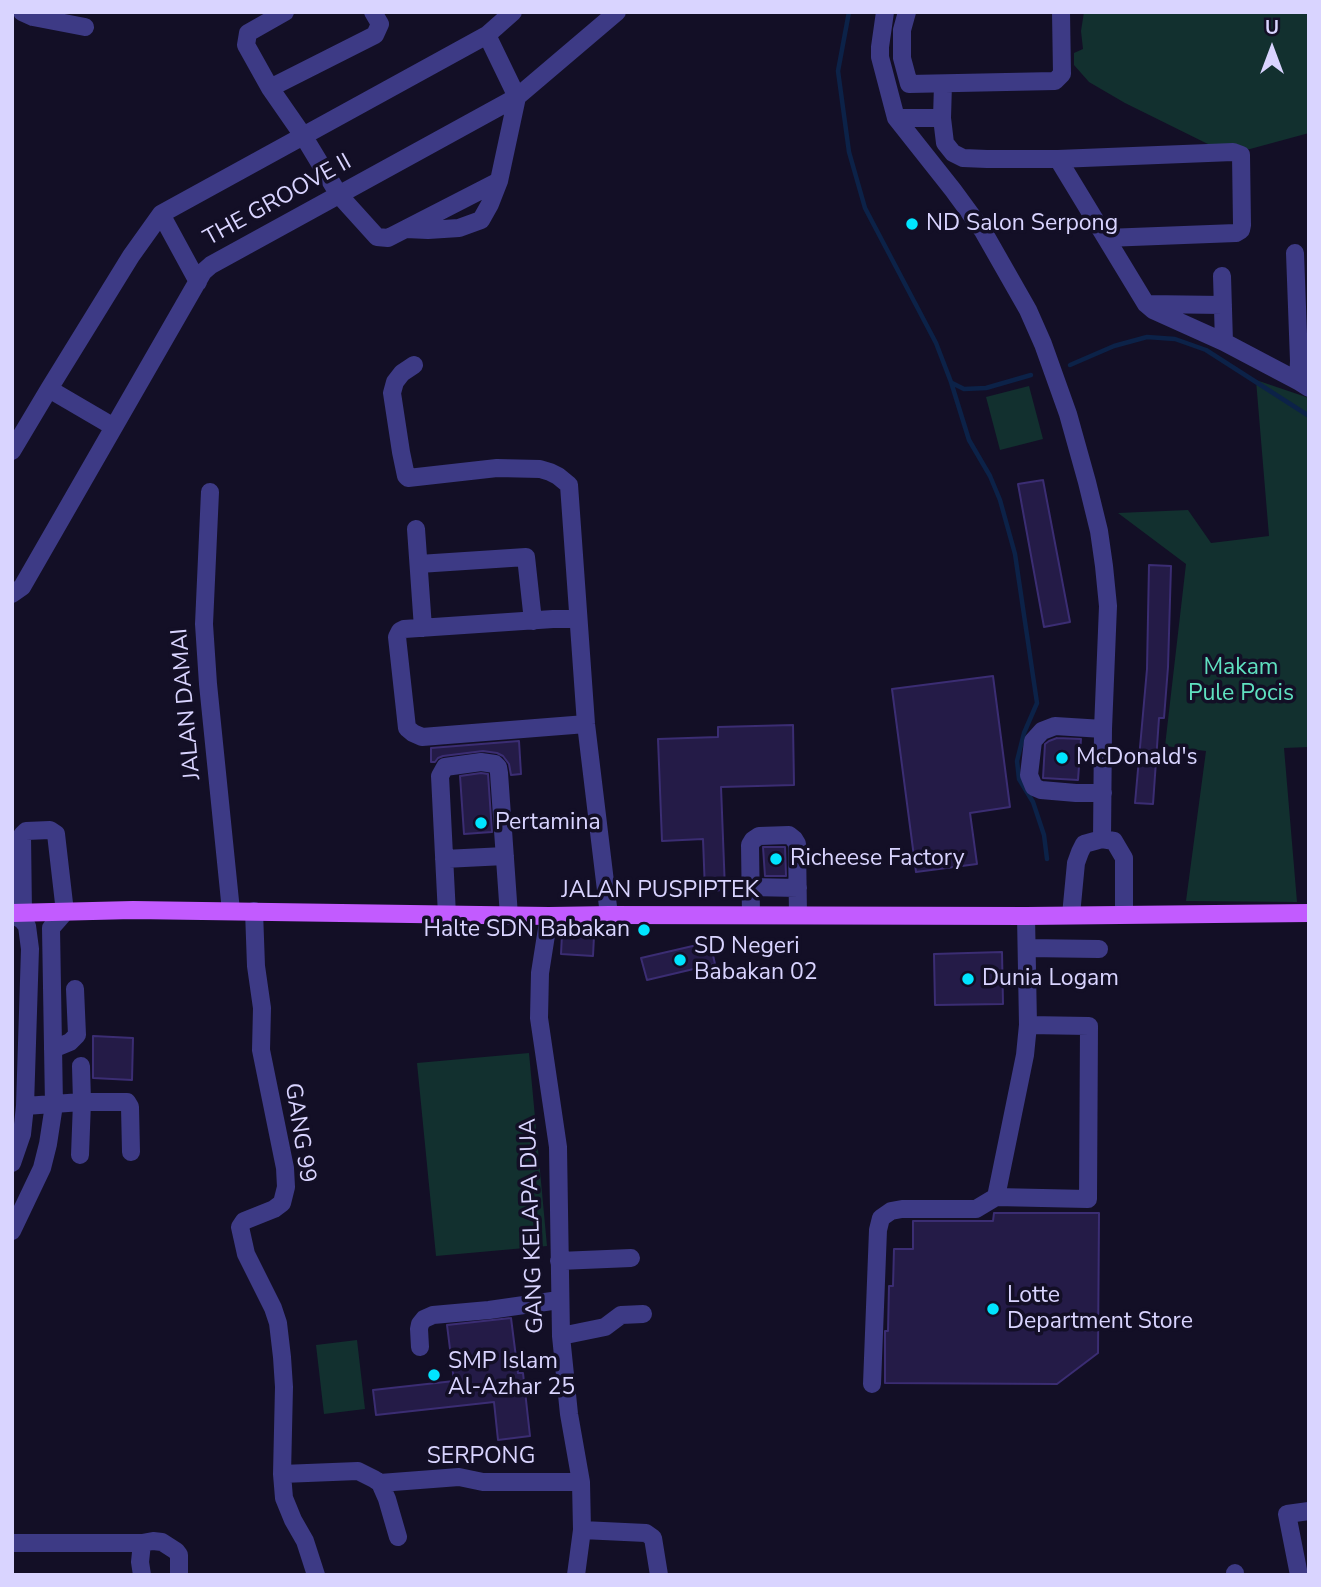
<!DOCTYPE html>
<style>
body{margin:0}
#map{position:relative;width:1321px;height:1587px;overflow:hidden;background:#130f26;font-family:"Nunito Sans",sans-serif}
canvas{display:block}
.frame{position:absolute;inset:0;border:14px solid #d9d4ff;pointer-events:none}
.north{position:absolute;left:1237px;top:14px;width:70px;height:70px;-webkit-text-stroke:5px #130f26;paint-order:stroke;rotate:0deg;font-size:19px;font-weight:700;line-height:28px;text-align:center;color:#d9d4ff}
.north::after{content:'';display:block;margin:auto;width:24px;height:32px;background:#d9d4ff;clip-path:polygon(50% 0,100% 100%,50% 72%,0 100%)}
</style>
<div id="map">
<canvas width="1321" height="1587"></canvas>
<div class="frame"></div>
<div class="north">U</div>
</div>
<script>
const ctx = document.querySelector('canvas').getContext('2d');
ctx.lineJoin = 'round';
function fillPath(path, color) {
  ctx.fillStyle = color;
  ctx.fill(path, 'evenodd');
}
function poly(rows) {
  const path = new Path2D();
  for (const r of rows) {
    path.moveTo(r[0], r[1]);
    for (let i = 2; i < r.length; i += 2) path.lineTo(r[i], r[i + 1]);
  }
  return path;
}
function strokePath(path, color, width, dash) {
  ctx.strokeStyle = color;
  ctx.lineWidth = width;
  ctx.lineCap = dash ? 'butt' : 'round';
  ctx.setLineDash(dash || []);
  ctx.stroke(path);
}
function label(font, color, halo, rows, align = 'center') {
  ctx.font = font + ' "Nunito Sans",sans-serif';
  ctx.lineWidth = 7;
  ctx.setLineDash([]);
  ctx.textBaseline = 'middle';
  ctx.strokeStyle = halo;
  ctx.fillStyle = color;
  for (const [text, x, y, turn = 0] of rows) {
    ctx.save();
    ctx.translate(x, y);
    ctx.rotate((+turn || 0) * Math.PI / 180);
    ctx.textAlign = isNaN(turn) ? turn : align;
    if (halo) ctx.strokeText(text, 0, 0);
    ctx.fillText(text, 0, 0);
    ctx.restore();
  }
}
fillPath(poly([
 [1084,12,1309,12,1309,133,1250,149,1218,149,1125,103,1089,82,1074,65,1074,53,1083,49,1081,31],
 [1256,380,1309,398,1309,747,1284,748,1297,902,1186,901,1206,751,1165,746,1186,564,1118,513,1188,510,1211,543,1269,536],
 [1029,386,1043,439,1000,450,986,397],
 [529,1053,547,1246,436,1256,417,1063],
 [357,1340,365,1409,324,1414,316,1345]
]), '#12302f');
strokePath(poly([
 [849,12,838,71,849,152,865,208,936,343,951,382,969,440,990,476,1000,500,1015,554,1037,703,1024,733,1017,761,1019,779,1033,802,1044,835,1047,859],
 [1070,365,1114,346,1147,337,1175,339,1206,350,1309,416],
 [952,383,964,389,986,388,1031,375]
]), '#0c2248', 4.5);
const building = poly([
 [1043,480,1070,622,1044,627,1018,484,1043,480],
 [1149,565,1171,566,1168,667,1164,718,1159,718,1153,804,1135,803,1147,669,1149,565],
 [993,676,1010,807,970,813,977,864,916,872,892,689,993,676],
 [793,725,794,785,721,787,725,890,705,891,703,839,662,841,658,739,718,737,718,727,793,725],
 [1057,738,1081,739,1078,780,1043,778,1045,744,1049,741,1057,738],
 [519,741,521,774,511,775,509,764,503,756,497,753,483,751,443,756,438,758,435,762,431,762,431,748,519,741],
 [481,773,488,774,492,832,464,834,460,776,481,773],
 [763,847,785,847,786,876,765,876,763,847],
 [562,934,594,936,593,956,561,954,562,934],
 [710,942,715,964,647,980,641,958,710,942],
 [1002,952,1003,1004,935,1005,934,954,1002,952],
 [93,1036,133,1038,132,1080,93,1078,93,1036],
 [994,1213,1099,1213,1098,1353,1057,1384,885,1383,885,1331,888,1331,889,1286,893,1286,894,1249,913,1249,913,1221,993,1221,994,1213],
 [511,1318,518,1373,523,1373,530,1436,498,1440,494,1402,376,1415,373,1390,454,1381,447,1325,511,1318]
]);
fillPath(building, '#241b47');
strokePath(building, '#3b2d73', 2);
strokePath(poly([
 [22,12,33,17,85,27],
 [285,12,248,33,246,45,270,88,304,137,339,195,377,237,388,238,499,181],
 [885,12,880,47,880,57,896,118,953,190,983,231,1028,310,1043,344,1068,414,1087,482,1099,531,1104,566,1108,606,1103,729,1102,839],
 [907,12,902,30,902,58,909,84,1055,81,1062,74,1061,12],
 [943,84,942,118,945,143,953,153,963,158,987,159,1058,159,1233,152,1241,155,1242,225,1241,230,1236,233,1106,238],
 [270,88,375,35,380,24,373,12],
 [896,118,942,118],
 [1058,159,1146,304,1153,310,1224,342,1298,381,1309,388],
 [161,214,198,282],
 [406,229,428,230,459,228,481,220,490,204,499,181,517,97,487,35],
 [1295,253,1299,361,1298,381],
 [1222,276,1224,342],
 [1146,304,1223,305],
 [414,365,402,373,395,382,392,393,401,452,406,476,408,478,497,468,540,469,550,472,558,476,569,485,586,724,609,915],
 [49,389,114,427],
 [12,451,49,389,131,256,161,214,487,35,513,12],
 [210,492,204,624,208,684,231,911],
 [416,529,423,628],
 [419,564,526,557,533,621],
 [12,594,22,587,203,272,211,265,517,97,617,12],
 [578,619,553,619,404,629,400,631,397,637,407,728,413,733,422,737,586,724],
 [1103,729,1055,726,1042,731,1033,741,1029,775,1034,787,1041,790,1076,793,1103,793],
 [444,859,505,856],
 [750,887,798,888],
 [254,911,256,966,262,1008,261,1050,285,1168,286,1187,282,1203,274,1209,244,1221,240,1227,246,1254,273,1308,278,1323,282,1357,284,1387,282,1474,284,1498,293,1520,305,1541,316,1575],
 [12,914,22,920,27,926,30,949,25,1106,22,1134,12,1163],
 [447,915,440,776,445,767,481,762,495,764,498,767,499,773,509,916],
 [751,915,750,845,753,840,759,836,789,835,794,839,797,844,798,915],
 [1071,915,1076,863,1080,852,1084,844,1102,839,1114,841,1124,858,1124,914],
 [549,916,540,973,539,1018,558,1147,561,1336,569,1414,581,1482,582,1530,576,1575],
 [1027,948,1099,949],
 [53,1049,70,1042,77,1035,75,989],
 [25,1106,82,1102,127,1102,130,1107,131,1152],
 [80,1155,82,1102,81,1066],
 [996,1197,1088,1199,1089,1026,1028,1025],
 [12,1231,42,1168,48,1144,54,1105,51,928,65,912,56,834,50,830,26,831,22,835,23,913],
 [559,1261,631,1258],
 [561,1336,605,1327,621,1315,643,1314],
 [420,1347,419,1329,420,1324,424,1319,433,1315,489,1310,559,1300],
 [872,1384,878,1230,881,1218,891,1211,902,1209,976,1209,996,1197,1025,1055,1028,1025,1026,916],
 [282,1474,358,1471,374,1479,380,1483,387,1499,398,1537],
 [380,1483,459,1477,483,1482,581,1482],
 [582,1530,646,1533,653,1538,659,1575],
 [12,1543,142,1543,140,1562,142,1575],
 [142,1543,153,1541,162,1542,176,1551,179,1555,179,1575],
 [1235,1573,1235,1575],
 [1299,1575,1287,1514,1309,1511]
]), '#3d3a85', 18);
strokePath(poly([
 [12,913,133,910,549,916,609,915,1026,916,1309,913]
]), '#c25bff', 18);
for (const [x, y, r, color] of [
 [912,224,7,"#00e5ff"],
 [1062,758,7,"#00e5ff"],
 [481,823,7,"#00e5ff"],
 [776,859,7,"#00e5ff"],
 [644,930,7,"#00e5ff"],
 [680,960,7,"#00e5ff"],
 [968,979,7,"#00e5ff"],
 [993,1309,7,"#00e5ff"],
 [434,1375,7,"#00e5ff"]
]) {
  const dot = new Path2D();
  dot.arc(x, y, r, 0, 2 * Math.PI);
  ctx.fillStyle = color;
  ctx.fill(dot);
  strokePath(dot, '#130f26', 2.5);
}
label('23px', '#d9d4ff', '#130f26', [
 ["THE GROOVE II",278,201,-29],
 ["JALAN DAMAI",187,704,-95],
 ["JALAN PUSPIPTEK",660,891],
 ["GANG 99",299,1133,81],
 ["GANG KELAPA DUA",533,1226,-92],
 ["SERPONG",481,1457]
]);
label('23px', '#d9d4ff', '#130f26', [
 ["ND Salon Serpong",926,224],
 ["McDonald's",1076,758],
 ["Pertamina",495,823],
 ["Richeese Factory",790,859],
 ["Halte SDN Babakan",630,930,"right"],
 ["SD Negeri",694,947],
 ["Babakan 02",694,973],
 ["Dunia Logam",982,979],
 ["Lotte",1007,1296],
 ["Department Store",1007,1322],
 ["SMP Islam",448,1362],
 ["Al-Azhar 25",448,1388]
], 'left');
label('23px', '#5fe0c0', '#130f26', [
 ["Makam",1241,668],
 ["Pule Pocis",1241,694]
]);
</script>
